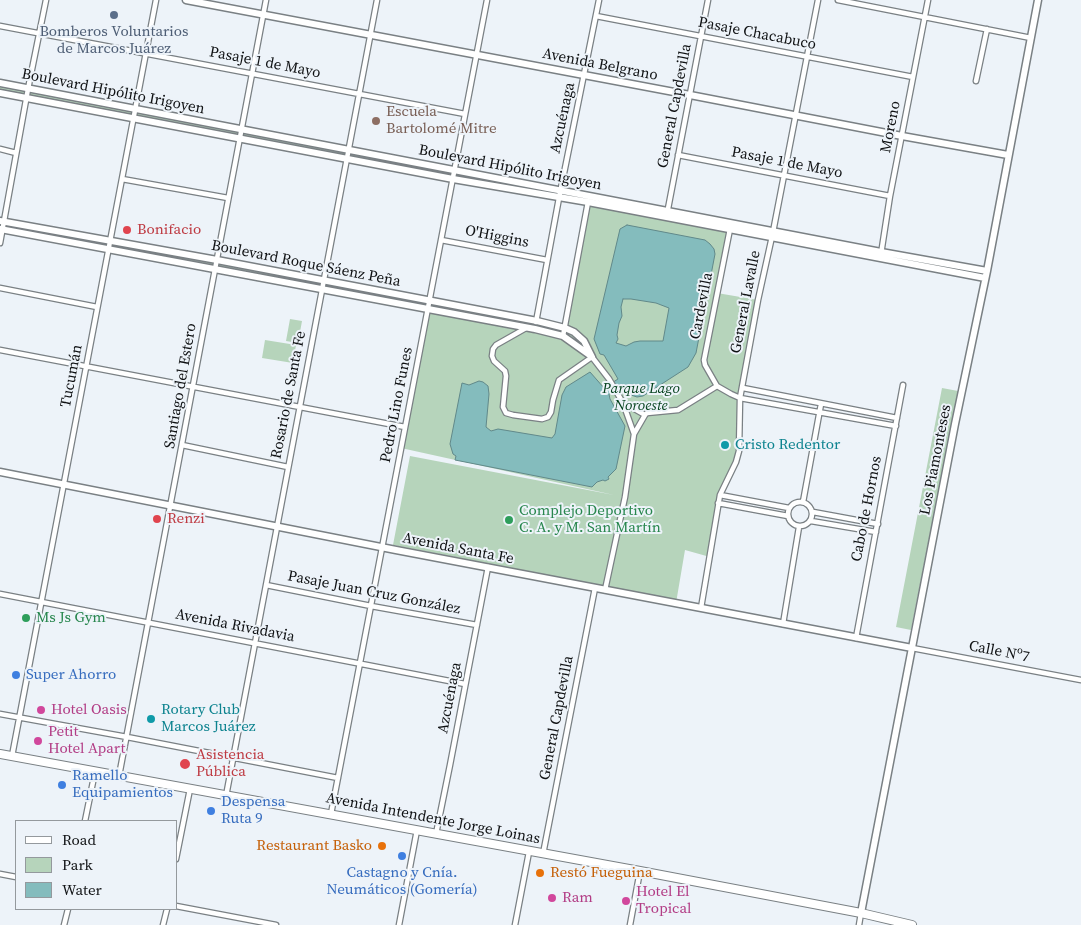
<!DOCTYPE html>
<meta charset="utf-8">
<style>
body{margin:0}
#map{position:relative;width:1081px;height:925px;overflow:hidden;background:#edf3f9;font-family:"Source Serif 4",serif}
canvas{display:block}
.legend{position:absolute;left:15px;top:820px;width:162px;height:90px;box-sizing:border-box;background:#edf3f9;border:1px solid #94999d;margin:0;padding:6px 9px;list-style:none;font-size:15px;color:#0f1113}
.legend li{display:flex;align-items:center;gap:10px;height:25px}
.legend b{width:25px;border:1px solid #94999d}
</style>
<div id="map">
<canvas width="1081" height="925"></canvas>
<ul class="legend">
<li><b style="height:6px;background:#fff"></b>Road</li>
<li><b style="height:14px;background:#b6d4bb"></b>Park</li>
<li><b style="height:14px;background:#84bcbd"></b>Water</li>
</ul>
</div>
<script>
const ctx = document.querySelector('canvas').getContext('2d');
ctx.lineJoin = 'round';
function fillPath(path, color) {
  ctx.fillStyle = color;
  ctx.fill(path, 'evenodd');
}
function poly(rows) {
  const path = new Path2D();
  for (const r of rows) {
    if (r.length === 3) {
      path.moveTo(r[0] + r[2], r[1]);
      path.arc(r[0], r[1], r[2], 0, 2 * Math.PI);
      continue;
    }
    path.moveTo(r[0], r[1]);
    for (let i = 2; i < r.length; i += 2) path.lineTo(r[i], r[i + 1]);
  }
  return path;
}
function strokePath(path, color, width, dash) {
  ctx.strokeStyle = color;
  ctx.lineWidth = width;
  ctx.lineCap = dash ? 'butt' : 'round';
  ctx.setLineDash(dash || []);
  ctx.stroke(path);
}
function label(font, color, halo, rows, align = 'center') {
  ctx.font = font + ' "Source Serif 4",serif';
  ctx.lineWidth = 4;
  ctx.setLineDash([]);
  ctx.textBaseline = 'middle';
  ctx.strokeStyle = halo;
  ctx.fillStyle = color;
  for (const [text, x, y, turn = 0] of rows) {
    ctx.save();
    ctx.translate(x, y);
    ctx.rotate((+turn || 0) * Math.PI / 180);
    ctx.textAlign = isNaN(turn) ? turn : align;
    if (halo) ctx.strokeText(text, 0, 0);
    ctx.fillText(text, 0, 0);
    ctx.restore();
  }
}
fillPath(poly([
 [0,83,987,271,985,278,730,229,717,293,758,300,743,388,739,451,720,496,710,557,685,550,676,603,605,590,625,497,622,496,604,586,393,545,410,456,614,495,401,448,428,309,563,336,588,203,0,93],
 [0,222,517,320,517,323,0,226],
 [290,319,302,321,298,343,286,341],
 [265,340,296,345,293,363,262,358],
 [942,388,958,391,911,630,896,627]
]), '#b6d4bb');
const water = poly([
 [627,225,705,240,710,244,714,249,715,254,696,353,688,367,643,396,637,397,631,395,621,386,609,394,610,399,625,426,616,469,608,477,609,479,605,481,603,480,597,482,592,487,455,460,456,456,453,454,450,444,462,383,469,385,479,381,483,382,488,386,489,394,486,427,491,431,498,429,552,438,555,434,562,395,566,387,590,372,604,388,618,379,604,355,600,354,594,339,620,229,627,225],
 [623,299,631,299,656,303,669,308,663,341,640,341,634,342,626,346,616,343,618,339,617,335,619,323,622,316,621,307,623,299]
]);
fillPath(water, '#84bcbd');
strokePath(water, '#61898a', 1);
const street = poly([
 [838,0,1031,38],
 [596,16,913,77],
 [0,26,465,114],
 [976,81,987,29],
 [0,149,16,153],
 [678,155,890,196],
 [122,179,228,198],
 [667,214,708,0],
 [730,229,704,360,705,365,717,386,731,394,740,398,896,426],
 [441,240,547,260],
 [0,243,28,89,46,0],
 [881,254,890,196,928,0],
 [0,288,97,307],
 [536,322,559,198,599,0],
 [526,328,496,345,493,349,492,356,494,361,505,371,506,376,503,407,506,413,513,415,542,419,548,417,551,412,553,400,559,380,592,357,609,379,623,403,634,434],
 [563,336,588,202],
 [0,350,405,427],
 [743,388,897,418],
 [624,403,645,415],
 [182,445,288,467],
 [720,495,789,508],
 [800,514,12],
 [803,502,821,404],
 [718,503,788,516],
 [813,512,878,524],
 [811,521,876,532],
 [266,585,371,606,477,625],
 [605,590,625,497,634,434,645,415,647,413,678,410,717,386],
 [0,594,465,684],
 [701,608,720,495,736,462,739,451,740,398,758,300,773,232,818,0],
 [783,624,799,527],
 [856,638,903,385],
 [912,648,1081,680],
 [0,714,127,737,338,778],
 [12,756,156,0],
 [119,776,266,0],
 [226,796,377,0],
 [331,814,487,0],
 [85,821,95,772],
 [436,834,450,765,488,567],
 [543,854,595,588],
 [176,859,190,789],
 [0,874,16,877],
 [176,906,276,925],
 [64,925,68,909],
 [163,925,167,909],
 [399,925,417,830],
 [515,925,529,852],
 [630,925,640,871],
 [859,925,861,913]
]);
const secondary = poly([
 [186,0,690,95,902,136,1008,155],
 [0,83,881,252,987,271],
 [0,93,453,179,588,202,985,278],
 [0,221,217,260,537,321,565,328,574,332,584,341,592,357],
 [0,229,535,329,563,336,591,356],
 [0,472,396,550,912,648],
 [861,913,955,424,987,271,1038,0]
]);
const primary = poly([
 [0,754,640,871,861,913,912,925]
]);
strokePath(street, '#7a8084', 7);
strokePath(secondary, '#7a8084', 9);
strokePath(primary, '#7a8084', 10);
strokePath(street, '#fff', 4.5);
strokePath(secondary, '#fff', 6);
strokePath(primary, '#fff', 8);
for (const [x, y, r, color] of [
 [114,15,5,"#5c6f8a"],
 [376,121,5,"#8d6e63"],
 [127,230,5,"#e0444e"],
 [725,445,5,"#0f9aa8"],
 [157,519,5,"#e0444e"],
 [509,520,5,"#2e9e5b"],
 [26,618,5,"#2e9e5b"],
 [16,675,5,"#3f7fe0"],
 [41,710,5,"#d1479c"],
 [151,719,5,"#0f9aa8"],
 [38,741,5,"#d1479c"],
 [185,764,6,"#e0444e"],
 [62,785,5,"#3f7fe0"],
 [211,811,5,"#3f7fe0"],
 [382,846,5,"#e8710a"],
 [402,856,5,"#3f7fe0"],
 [540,873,5,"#e8710a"],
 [552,898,5,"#d1479c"],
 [626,901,5,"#d1479c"]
]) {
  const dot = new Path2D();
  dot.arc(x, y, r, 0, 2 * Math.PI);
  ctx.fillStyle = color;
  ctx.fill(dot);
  strokePath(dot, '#edf3f9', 2);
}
label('15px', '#4e5e75', '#edf3f9', [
 ["Bomberos Voluntarios",114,32],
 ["de Marcos Juárez",114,49]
]);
label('15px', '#0f1113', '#edf3f9', [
 ["Pasaje Chacabuco",757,34,11],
 ["Pasaje 1 de Mayo",265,63,11],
 ["Avenida Belgrano",600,65,11],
 ["Boulevard Hipólito Irigoyen",113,92,11],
 ["General Capdevilla",675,106,-79],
 ["Azcuénaga",563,118,-78],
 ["Moreno",891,127,-79],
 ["Pasaje 1 de Mayo",787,163,11],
 ["Boulevard Hipólito Irigoyen",510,168,11],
 ["O'Higgins",497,237,11],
 ["Boulevard Roque Sáenz Peña",306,264,11],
 ["General Lavalle",746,302,-79],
 ["Cardevilla",702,306,-79],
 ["Tucumán",72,376,-79],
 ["Santiago del Estero",181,386,-80],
 ["Rosario de Santa Fe",289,395,-79],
 ["Pedro Lino Funes",397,405,-79],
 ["Los Piamonteses",936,460,-79],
 ["Cabo de Hornos",867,509,-79],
 ["Avenida Santa Fe",458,549,11],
 ["Pasaje Juan Cruz González",374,593,11],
 ["Avenida Rivadavia",235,626,11],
 ["Calle Nº7",999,652,11],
 ["Azcuénaga",450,698,-79],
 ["General Capdevilla",557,718,-79],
 ["Avenida Intendente Jorge Loinas",433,819,11]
]);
label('15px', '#785e54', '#edf3f9', [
 ["Escuela",386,112],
 ["Bartolomé Mitre",386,129]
], 'left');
label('15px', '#be3a42', '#edf3f9', [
 ["Bonifacio",137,230],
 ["Renzi",167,519],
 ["Asistencia",196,755],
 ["Pública",196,772]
], 'left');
label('italic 15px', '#013f19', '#edf3f9', [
 ["Parque Lago",641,389],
 ["Noroeste",641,406]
]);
label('15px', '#0d838f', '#edf3f9', [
 ["Cristo Redentor",735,445],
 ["Rotary Club",161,710],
 ["Marcos Juárez",161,727]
], 'left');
label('15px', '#27864d', '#edf3f9', [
 ["Complejo Deportivo",519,511],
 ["C. A. y M. San Martín",519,528],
 ["Ms Js Gym",36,618]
], 'left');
label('15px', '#366cbe', '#edf3f9', [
 ["Super Ahorro",26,675],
 ["Ramello",72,776],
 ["Equipamientos",72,793],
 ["Despensa",221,802],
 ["Ruta 9",221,819],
 ["Castagno y Cnía.",402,873,"center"],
 ["Neumáticos (Gomería)",402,890,"center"]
], 'left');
label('15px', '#b23c85', '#edf3f9', [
 ["Hotel Oasis",51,710],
 ["Petit",48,732],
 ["Hotel Apart",48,749],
 ["Hotel El",636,892],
 ["Tropical",636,909],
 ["Ram",562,898]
], 'left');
label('15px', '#c56008', '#edf3f9', [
 ["Restaurant Basko",372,846],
 ["Restó Fueguina",550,873,"left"]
], 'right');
</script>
